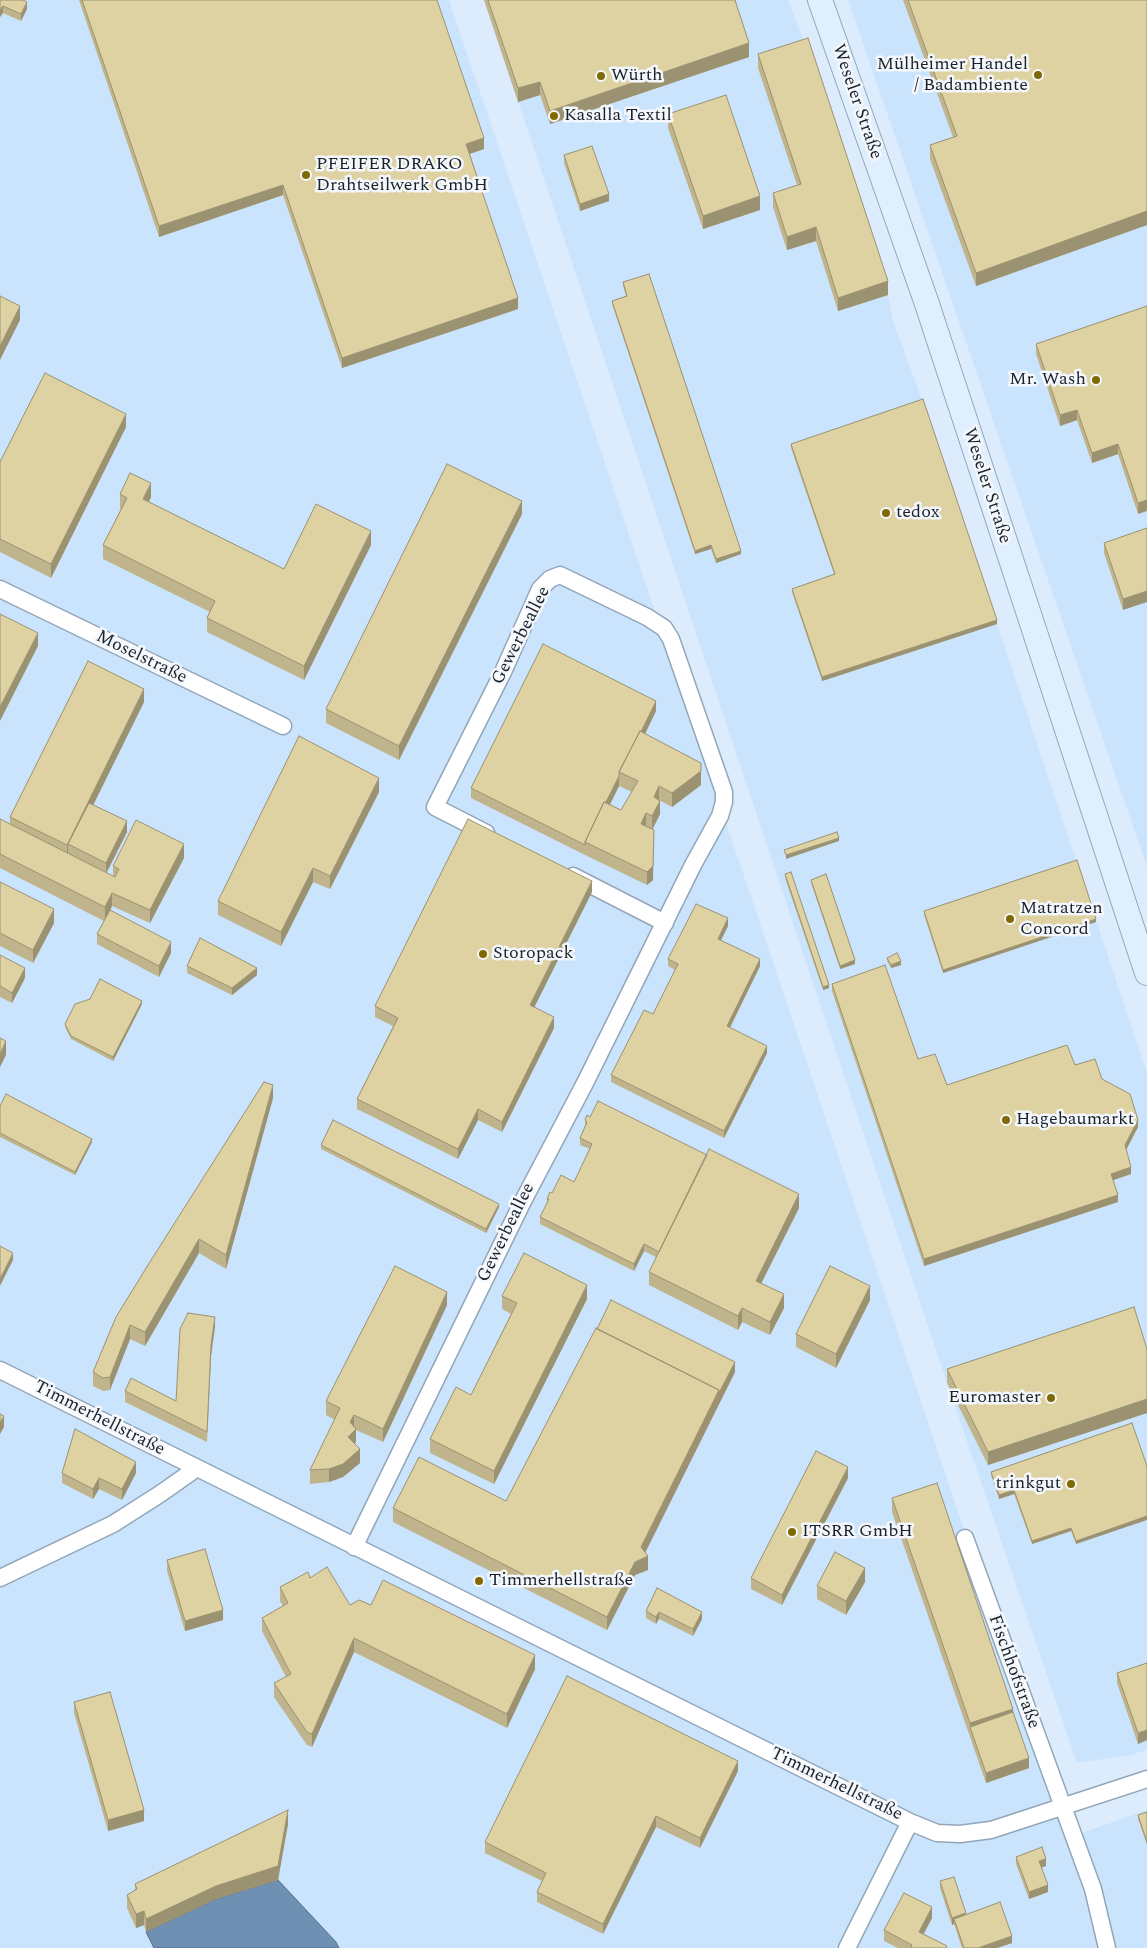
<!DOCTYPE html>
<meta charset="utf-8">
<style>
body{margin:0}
canvas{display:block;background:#dcecfc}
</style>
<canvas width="1147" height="1948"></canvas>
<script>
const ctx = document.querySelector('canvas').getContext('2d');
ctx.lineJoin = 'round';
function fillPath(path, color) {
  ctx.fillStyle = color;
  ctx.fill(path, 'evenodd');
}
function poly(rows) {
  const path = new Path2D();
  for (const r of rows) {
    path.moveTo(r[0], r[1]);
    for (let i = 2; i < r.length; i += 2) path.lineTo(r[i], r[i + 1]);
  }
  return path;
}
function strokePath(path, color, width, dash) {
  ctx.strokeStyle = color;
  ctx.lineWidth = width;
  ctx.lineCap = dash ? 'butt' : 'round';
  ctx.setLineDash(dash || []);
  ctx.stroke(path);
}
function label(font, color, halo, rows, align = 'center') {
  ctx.font = font + ' Spectral,serif';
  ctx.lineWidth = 5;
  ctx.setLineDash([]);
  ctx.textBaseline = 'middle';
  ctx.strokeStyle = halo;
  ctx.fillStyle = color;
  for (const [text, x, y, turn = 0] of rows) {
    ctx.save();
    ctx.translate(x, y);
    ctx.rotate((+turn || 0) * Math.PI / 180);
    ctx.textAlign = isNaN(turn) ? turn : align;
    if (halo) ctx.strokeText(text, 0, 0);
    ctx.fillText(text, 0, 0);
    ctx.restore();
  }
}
fillPath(poly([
 [0,0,449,0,1068,1838,1147,1810,1147,1948,339,1948,336,1942,146,1933,154,1948,0,1948],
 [484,0,788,0,808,52,888,295,893,321,923,402,1147,1073,1147,1750,1130,1755,1077,1763,947,1383],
 [848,0,1147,0,1147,867]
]), '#cae4fe');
const water = poly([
 [278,1880,336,1942,339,1948,154,1948,146,1932,216,1899,278,1880]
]);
fillPath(water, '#6e91b3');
strokePath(water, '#556f89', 1);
const street = poly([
 [0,589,283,726],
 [573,876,665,923],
 [0,1370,910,1822,937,1833,960,1834,991,1830,1147,1779],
 [965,1538,1093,1889,1107,1948],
 [354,1547,523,1201,585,1083,693,865,720,816,724,802,724,792,671,639,664,628,647,617,560,575,550,579,540,589,503,672,435,807,486,833],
 [0,1578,113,1524,160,1494,197,1468],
 [847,1948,910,1822]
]);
const secondary = poly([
 [820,0,926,301,1147,973]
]);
strokePath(street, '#93a6b9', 19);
strokePath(secondary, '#93a6b9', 26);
strokePath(street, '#fff', 16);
strokePath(secondary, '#e0effd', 24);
fillPath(poly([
 [0,0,27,9,21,21,3,13,0,17],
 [79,0,437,0,484,149,470,154,518,309,342,368,283,195,159,237],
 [484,0,735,0,749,57,550,124,540,95,518,102],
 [903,0,1147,0,1147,225,976,286,930,159,930,145,953,137],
 [758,54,888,295,838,311,816,241,787,250,773,207,773,193,797,185,758,68],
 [668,114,760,210,703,229,668,128],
 [564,155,609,201,580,211,564,163],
 [623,282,741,554,716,563,711,549,695,554,612,304,612,301,626,296,623,286],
 [1147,306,1138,514,1118,454,1092,463,1077,420,1060,426,1036,354,1036,344],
 [126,427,51,578,0,552,0,462],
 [791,444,997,624,822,681,792,592,792,589,834,574,791,448],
 [120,494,151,497,149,502,284,569,371,545,304,680,207,632,207,618,210,612,103,559,103,545,121,509,120,508],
 [522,514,399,760,326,723,326,709],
 [1147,528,1123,610,1104,553,1104,543],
 [144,702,93,805,127,832,106,873,113,876,113,866,184,858,150,923,112,906,110,910,171,953,159,977,97,944,97,934,104,921,0,868,0,819,10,824,10,817],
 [656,711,645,734,701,777,701,785,672,807,659,800,660,814,652,830,653,880,647,885,585,855,471,798,471,788],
 [619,786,632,792,621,810,610,805],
 [379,792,330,889,313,882,281,946,218,915,218,901],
 [785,874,829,988,823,990,785,878],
 [811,880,855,964,840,969,811,883],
 [0,882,54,923,33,963,0,946],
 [592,892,534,1007,554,1028,502,1132,478,1120,458,1159,357,1109,357,1099,393,1026,375,1017,375,1006],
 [924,911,1096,922,943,973,924,915],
 [728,926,721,940,760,966,730,1028,767,1053,724,1138,611,1082,611,1075,653,1014,675,970,668,966,668,959],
 [0,955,25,978,12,1003,0,997],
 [887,958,901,965,891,968,887,961],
 [187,966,257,975,232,995,187,973],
 [832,984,918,1059,947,1085,1075,1065,1102,1079,1138,1127,1126,1150,1131,1174,1113,1180,1118,1202,924,1266,832,991],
 [142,1004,113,1061,71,1039,65,1027,65,1024],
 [273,1098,226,1269,199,1253,145,1346,130,1339,110,1390,103,1391,93,1386,93,1372],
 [0,1106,92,1142,75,1175,0,1137],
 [585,1120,799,1208,761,1283,784,1308,770,1335,742,1322,738,1330,649,1285,649,1272,656,1257,644,1251,634,1271,540,1224,540,1217,547,1204,547,1199,552,1193,574,1182,590,1149,580,1145,580,1138,585,1127],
 [321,1145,499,1207,486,1233,321,1149],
 [502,1296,587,1299,494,1484,430,1453,430,1439,471,1395,511,1314,502,1309],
 [870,1300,836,1368,796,1347,796,1334],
 [447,1305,383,1442,356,1430,356,1442,355,1444,360,1463,343,1477,329,1482,310,1484,310,1470,335,1420,326,1415,326,1401],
 [215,1327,211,1356,207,1442,125,1402,125,1391,176,1401],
 [1147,1349,1147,1413,988,1465,947,1383,947,1369],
 [735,1372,645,1553,648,1570,635,1575,607,1630,393,1522,393,1508,506,1501],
 [1132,1423,1076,1544,1071,1531,1032,1544,1014,1494,999,1499,991,1475,991,1472],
 [62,1473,136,1473,122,1500,99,1489,93,1499,62,1483],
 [848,1478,782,1605,751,1589,751,1578],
 [892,1498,1013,1712,1029,1768,986,1783,892,1512],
 [167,1560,223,1620,185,1631,167,1571],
 [310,1578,350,1605,371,1605,535,1669,507,1728,354,1652,312,1747,307,1745,274,1697,274,1683,286,1677,262,1631,262,1618,283,1606,280,1601,280,1587],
 [865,1582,846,1615,817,1599,817,1586],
 [657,1588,702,1619,693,1636,659,1619,656,1624,646,1618,646,1611],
 [1147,1663,1147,1740,1138,1744,1117,1683,1117,1673],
 [74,1702,144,1821,108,1831,74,1713],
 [738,1771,700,1848,656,1827,603,1934,537,1902,537,1892,542,1881,485,1853,485,1842],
 [1147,1812,1147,1845,1138,1819,1138,1815],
 [288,1824,278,1880,216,1899,146,1932,144,1925,136,1928,127,1908,127,1895,135,1890,135,1884],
 [1016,1857,1046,1866,1041,1868,1048,1892,1029,1899,1016,1864],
 [940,1881,966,1914,1012,1943,997,1948,962,1948,954,1924,952,1925,940,1888],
 [932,1918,923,1934,947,1948,898,1948,884,1941,884,1930]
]), '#bfb48b');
fillPath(poly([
 [27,2,27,9,21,21,21,14],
 [3,6,3,13,0,17,0,10],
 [749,43,749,57,550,124,550,111],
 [540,82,540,95,518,102,518,88],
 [484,138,484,149,466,155,466,144],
 [283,185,283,195,159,237,159,226],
 [609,194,609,201,580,211,580,204],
 [760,196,760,210,703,229,703,216],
 [1147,211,1147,225,976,286,976,273],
 [816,227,816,241,787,250,787,237],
 [888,281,888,295,838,311,838,298],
 [518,298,518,309,342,368,342,358],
 [20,306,20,320,0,360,0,346],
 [1077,410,1077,420,1060,426,1060,415],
 [126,414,126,427,51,578,51,564],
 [1118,444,1118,454,1092,463,1092,453],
 [151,483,151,497,143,513,143,499],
 [1147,500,1147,511,1138,514,1138,503],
 [522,501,522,514,399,760,399,746],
 [371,531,371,545,304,680,304,666],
 [711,545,711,549,695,554,695,551],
 [741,551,741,554,716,563,716,559],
 [1147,591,1147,602,1123,610,1123,599],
 [997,620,997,624,822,681,822,677],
 [38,633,38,646,0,721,0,707],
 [144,689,144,702,73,846,68,844,68,855,67,858,67,845],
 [656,701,656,711,625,775,620,773],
 [701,763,701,785,672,807,672,793],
 [619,776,619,786,590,844,586,842],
 [379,778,379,792,330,889,330,876],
 [659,786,659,800,654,797],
 [660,801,660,814,652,830,652,816],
 [646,813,646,826,641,824],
 [127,821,127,832,106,874,106,863],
 [654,830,653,880,647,885,647,872],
 [839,838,839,841,786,859,786,855],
 [184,844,184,858,150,923,150,910],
 [313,868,313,882,281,946,281,932],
 [592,881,592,892,530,1016,530,1005],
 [112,893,112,906,105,921,105,907],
 [54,909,54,923,33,963,33,950],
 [728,918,728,926,718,946,718,939],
 [1096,919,1096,922,943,973,943,970],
 [171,942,171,953,159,977,159,966],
 [760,959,760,966,727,1033,727,1026],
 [855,960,855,964,840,969,840,966],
 [901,961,901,965,891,968,891,965],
 [25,968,25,978,12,1003,12,993],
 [257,968,257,975,232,995,232,988],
 [829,985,829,988,823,990,823,987],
 [142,1001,142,1004,113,1061,113,1057],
 [554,1017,554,1028,502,1132,502,1122],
 [6,1041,6,1055,0,1067,0,1054],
 [767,1046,767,1053,724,1138,724,1131],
 [273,1085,273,1098,226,1269,226,1255],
 [478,1109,478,1120,458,1159,458,1149],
 [1138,1120,1138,1127,1125,1152,1125,1145],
 [92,1139,92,1142,75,1175,75,1172],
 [1131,1167,1131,1174,1111,1181,1111,1174],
 [799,1194,799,1208,756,1294,756,1281],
 [1118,1195,1118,1202,924,1266,924,1259],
 [499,1204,499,1207,486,1233,486,1229],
 [199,1239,199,1253,145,1346,145,1332],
 [644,1244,644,1251,634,1271,634,1264],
 [13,1253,13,1260,0,1286,0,1279],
 [587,1285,587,1299,494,1484,494,1471],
 [870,1286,870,1300,836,1368,836,1354],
 [447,1292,447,1305,383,1442,383,1429],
 [784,1294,784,1308,770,1335,770,1322],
 [742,1308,742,1322,738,1330,738,1316],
 [215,1317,215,1327,211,1356,207,1442,211,1345],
 [130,1325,130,1339,110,1390,110,1377],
 [735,1362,735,1372,642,1559,648,1556,648,1570,635,1575,607,1630,607,1617,719,1390],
 [1147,1399,1147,1413,988,1465,988,1452],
 [354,1415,354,1429,356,1429,356,1442,348,1451,348,1437,350,1422],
 [4,1416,4,1427,0,1434,0,1423],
 [360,1449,360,1463,343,1477,329,1482,329,1469],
 [136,1462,136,1473,122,1500,122,1489],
 [848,1467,848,1478,782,1605,782,1595],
 [99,1478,99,1489,93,1499,93,1489],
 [1014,1490,1014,1494,999,1499,999,1495],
 [1147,1516,1147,1520,1076,1544,1076,1541],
 [1071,1528,1071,1531,1032,1544,1032,1541],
 [865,1568,865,1582,846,1615,846,1601],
 [223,1610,223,1620,185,1631,185,1621],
 [659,1612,659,1619,656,1624,656,1617],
 [702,1612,702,1619,693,1636,693,1629],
 [354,1638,354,1652,312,1747,312,1734],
 [535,1655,535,1669,507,1728,507,1714],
 [1013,1709,1013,1722,970,1727,970,1723],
 [1147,1730,1147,1740,1138,1744,1138,1733],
 [1029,1758,1029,1768,986,1783,986,1773],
 [738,1761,738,1771,700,1848,700,1838],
 [144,1810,144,1821,108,1831,108,1820],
 [288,1810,288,1824,278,1880,216,1899,146,1932,146,1919],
 [656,1816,656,1827,603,1934,603,1924],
 [1046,1859,1046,1866,1039,1868,1039,1861],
 [1048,1885,1048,1892,1029,1899,1029,1892],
 [932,1907,932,1918,919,1943,919,1932],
 [144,1911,144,1925,136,1928,136,1914],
 [966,1913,966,1920,954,1919,954,1924,952,1925,952,1918],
 [1012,1936,1012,1943,997,1948,978,1948]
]), '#9b9271');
const building = poly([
 [0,0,23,0,27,2,21,14,3,6,0,10,0,0],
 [82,0,437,0,484,138,466,144,518,298,342,358,283,185,159,226,82,0],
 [488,0,735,0,749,43,550,111,540,82,518,88,488,0],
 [908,0,1147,0,1147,211,976,273,930,145,957,136,908,0],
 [808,38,888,281,838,298,816,227,787,237,773,193,801,184,758,54,808,38],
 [726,95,760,196,703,216,668,114,726,95],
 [592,146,609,194,580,204,564,155,592,146],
 [649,274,741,551,716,559,711,545,695,551,612,301,627,296,623,282,649,274],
 [0,296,20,306,0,346,0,296],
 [1147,306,1147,500,1138,503,1118,444,1092,453,1077,410,1060,415,1036,344,1147,306],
 [45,373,126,414,51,564,0,539,0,462,45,373],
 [923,399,997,620,822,677,792,589,835,574,791,444,923,399],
 [447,464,522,501,399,746,326,709,447,464],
 [130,473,151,483,143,499,284,569,316,504,371,531,304,666,207,618,215,601,103,545,127,498,120,494,130,473],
 [1147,528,1147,591,1123,599,1104,543,1147,528],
 [0,614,38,633,0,707,0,614],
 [543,644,656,701,641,732,640,731,619,772,619,776,606,802,604,802,585,842,585,845,471,788,543,644],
 [88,661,144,689,67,845,10,817,88,661],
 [640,731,701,763,701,771,672,793,659,786,654,797,660,801,652,816,646,813,641,824,654,830,653,866,647,872,585,842,604,802,621,810,638,781,619,772,640,731],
 [299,736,379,778,330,876,313,868,281,932,218,901,299,736],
 [89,803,127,821,106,863,68,844,89,803],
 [0,819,115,877,119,869,113,866,136,820,184,844,150,910,112,893,105,907,0,854,0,819],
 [468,819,592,881,530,1005,554,1017,502,1122,478,1109,458,1149,357,1099,398,1018,375,1006,468,819],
 [837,832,839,838,786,855,784,850,837,832],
 [1077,860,1096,919,943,970,924,911,1077,860],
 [791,872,829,985,823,987,785,874,791,872],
 [826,874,855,960,840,966,811,880,826,874],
 [0,882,54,909,33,950,0,933,0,882],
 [696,904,728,918,718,939,760,959,727,1026,767,1046,724,1131,611,1075,644,1010,653,1014,678,964,668,959,696,904],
 [110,910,171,942,159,966,97,934,110,910],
 [200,938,257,968,232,988,187,966,200,938],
 [897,953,901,961,891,965,887,958,897,953],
 [0,955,25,968,12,993,0,986,0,955],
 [885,965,918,1059,935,1054,947,1085,1067,1045,1075,1065,1095,1059,1102,1079,1130,1094,1138,1120,1125,1145,1131,1167,1111,1174,1118,1195,924,1259,832,984,885,965],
 [100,979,142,1001,113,1057,71,1036,65,1024,75,1004,90,999,100,979],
 [0,1038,6,1041,0,1054,0,1038],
 [264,1082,273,1085,226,1255,199,1239,145,1332,130,1325,110,1377,103,1378,93,1372,116,1317,148,1265,264,1082],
 [6,1094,92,1139,75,1172,0,1133,0,1106,6,1094],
 [598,1101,707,1155,659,1252,644,1244,634,1264,540,1217,549,1199,547,1199,550,1192,552,1193,561,1175,574,1182,592,1144,580,1138,587,1122,585,1120,587,1115,590,1117,598,1101],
 [333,1120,499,1204,486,1229,321,1145,333,1120],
 [709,1149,799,1194,756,1281,784,1294,770,1322,742,1308,738,1316,649,1272,709,1149],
 [0,1246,13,1253,0,1279,0,1246],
 [524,1253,587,1285,494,1471,430,1439,456,1387,471,1395,517,1303,502,1296,524,1253],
 [395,1266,447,1292,383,1429,354,1415,350,1422,356,1429,348,1437,360,1449,343,1464,329,1469,310,1470,340,1408,326,1401,395,1266],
 [830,1266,870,1286,836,1354,796,1334,830,1266],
 [611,1300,735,1362,719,1393,719,1390,597,1329,611,1300],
 [1134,1307,1147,1349,1147,1399,988,1452,947,1369,1134,1307],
 [188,1313,215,1317,211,1345,207,1432,125,1391,131,1378,176,1401,180,1329,188,1313],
 [596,1328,719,1390,641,1547,648,1556,635,1562,607,1617,393,1508,419,1457,506,1501,596,1328],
 [0,1414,4,1416,0,1423,0,1414],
 [1132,1423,1147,1466,1147,1516,1076,1541,1071,1528,1032,1541,1014,1490,999,1495,991,1472,1132,1423],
 [75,1429,136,1462,122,1489,99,1478,93,1489,62,1473,75,1429],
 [816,1451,848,1467,782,1595,751,1578,816,1451],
 [937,1483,1013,1709,970,1723,892,1498,937,1483],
 [205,1549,223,1610,185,1621,167,1560,205,1549],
 [835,1552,865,1568,846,1601,817,1586,835,1552],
 [327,1567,350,1605,359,1600,371,1605,383,1580,535,1655,507,1714,354,1638,312,1734,307,1732,274,1683,291,1674,262,1618,288,1603,280,1587,308,1572,310,1578,327,1567],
 [657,1588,702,1612,693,1629,659,1612,656,1617,646,1611,657,1588],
 [1147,1663,1147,1730,1138,1733,1117,1673,1147,1663],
 [567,1676,738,1761,700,1838,656,1816,603,1924,537,1892,546,1873,485,1842,567,1676],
 [110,1692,144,1810,108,1820,74,1702,110,1692],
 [1013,1712,1029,1758,986,1773,970,1727,1013,1712],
 [288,1810,278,1866,216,1886,146,1919,144,1911,136,1914,127,1895,137,1889,135,1884,288,1810],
 [1147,1812,1147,1842,1138,1815,1147,1812],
 [1042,1847,1046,1859,1039,1861,1048,1885,1029,1892,1016,1857,1042,1847],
 [954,1877,966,1913,952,1918,940,1881,954,1877],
 [904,1893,932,1907,919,1932,947,1946,946,1948,911,1948,912,1945,884,1930,904,1893],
 [1000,1902,1012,1936,978,1948,964,1948,954,1919,1000,1902]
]);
fillPath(building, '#ded1a2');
strokePath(building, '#9b9271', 1);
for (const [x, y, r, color] of [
 [1038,75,5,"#7f6900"],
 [601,76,5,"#7f6900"],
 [554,116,5,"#7f6900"],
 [306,175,5,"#7f6900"],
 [1096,380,5,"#7f6900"],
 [886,513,5,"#7f6900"],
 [1010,919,5,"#7f6900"],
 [483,954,5,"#7f6900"],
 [1006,1120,5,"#7f6900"],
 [1051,1398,5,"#7f6900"],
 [1071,1484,5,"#7f6900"],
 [792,1532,5,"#7f6900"],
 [479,1581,5,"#7f6900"]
]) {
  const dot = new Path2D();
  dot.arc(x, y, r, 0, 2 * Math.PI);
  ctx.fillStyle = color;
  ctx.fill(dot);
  strokePath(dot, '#f4f8fc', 2);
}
label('18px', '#1a2128', '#f4f8fc', [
 ["Mülheimer Handel",1028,65,"right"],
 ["/ Badambiente",1028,86,"right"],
 ["Würth",611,76],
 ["Kasalla Textil",564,116],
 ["PFEIFER DRAKO",316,165],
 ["Drahtseilwerk GmbH",316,186],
 ["Mr. Wash",1086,380,"right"],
 ["tedox",896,513],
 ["Matratzen",1020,909],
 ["Concord",1020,930],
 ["Storopack",493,954],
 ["Hagebaumarkt",1016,1120],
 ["Euromaster",1041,1398,"right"],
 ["trinkgut",1061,1484,"right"],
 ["ITSRR GmbH",802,1532],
 ["Timmerhellstraße",489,1581]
], 'left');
label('18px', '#1a2128', '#f4f8fc', [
 ["Weseler Straße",856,102,71],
 ["Weseler Straße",986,486,72],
 ["Gewerbeallee",522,636,-63],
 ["Moselstraße",141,658,26],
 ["Gewerbeallee",507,1233,-64],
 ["Timmerhellstraße",99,1419,27],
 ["Fischhofstraße",1013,1672,70],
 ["Timmerhellstraße",836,1785,26]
]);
</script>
